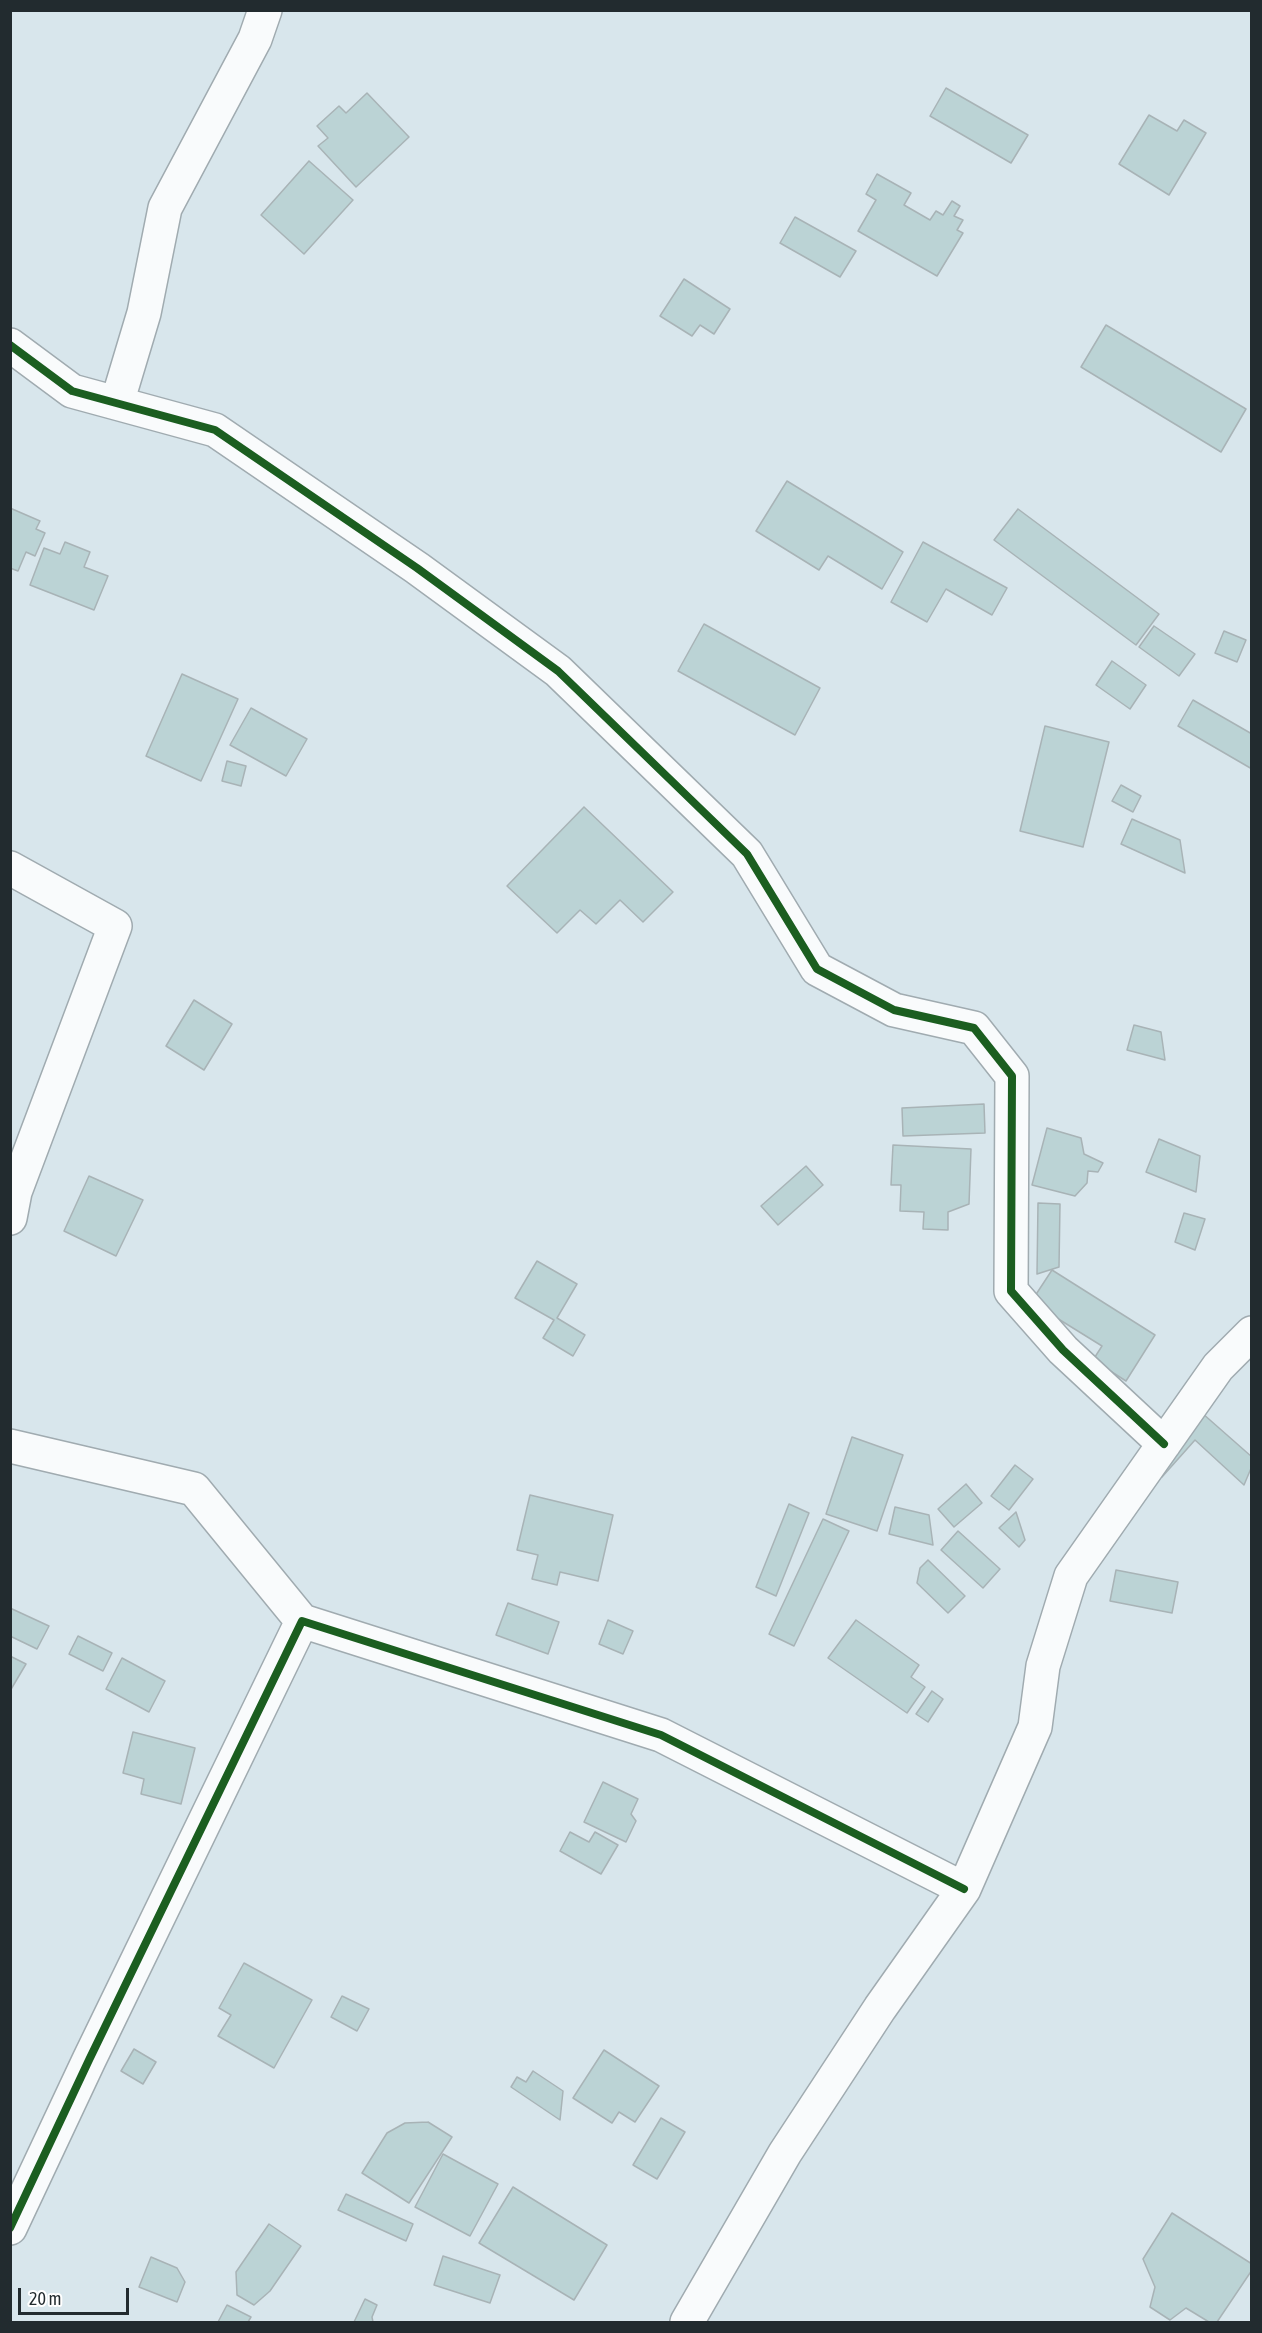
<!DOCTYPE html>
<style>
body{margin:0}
#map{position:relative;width:1262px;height:2333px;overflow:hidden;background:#d8e6ec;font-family:"Asap Condensed",sans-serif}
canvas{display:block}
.frame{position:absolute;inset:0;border:12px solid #222b2f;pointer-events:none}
.scale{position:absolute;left:18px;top:2288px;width:111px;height:27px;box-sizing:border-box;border:3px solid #222b2f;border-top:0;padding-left:8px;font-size:18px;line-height:21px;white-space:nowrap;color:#222b2f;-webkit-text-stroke:4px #fff;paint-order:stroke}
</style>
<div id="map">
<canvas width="1262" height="2333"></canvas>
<div class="frame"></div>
<div class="scale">20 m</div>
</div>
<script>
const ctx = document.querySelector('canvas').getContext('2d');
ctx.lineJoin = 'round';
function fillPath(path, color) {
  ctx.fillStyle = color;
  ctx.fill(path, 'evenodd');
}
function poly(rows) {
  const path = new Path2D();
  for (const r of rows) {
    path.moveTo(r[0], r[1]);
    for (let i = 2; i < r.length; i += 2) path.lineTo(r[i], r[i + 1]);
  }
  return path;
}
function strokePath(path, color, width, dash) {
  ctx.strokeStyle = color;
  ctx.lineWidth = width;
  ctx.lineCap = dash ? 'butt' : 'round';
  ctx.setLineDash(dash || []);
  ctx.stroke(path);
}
const building = poly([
 [946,88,1028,135,1011,163,930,116,946,88],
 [367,93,409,137,356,187,318,146,328,138,317,126,339,106,346,113,367,93],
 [1149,115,1177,131,1184,120,1206,133,1169,195,1119,164,1149,115],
 [309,161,353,200,304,254,261,215,309,161],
 [877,174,911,193,904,205,930,220,936,211,943,215,952,201,960,206,954,216,963,220,957,230,963,233,937,276,858,231,876,200,866,194,877,174],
 [795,217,856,251,840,277,780,243,795,217],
 [684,279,730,309,714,334,700,325,692,336,660,316,684,279],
 [1106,325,1246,409,1221,452,1081,367,1106,325],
 [787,481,903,552,882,589,828,556,819,570,756,531,787,481],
 [10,508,40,521,36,529,45,533,35,556,26,552,18,571,10,568,10,508],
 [1018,509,1159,614,1136,645,994,540,1018,509],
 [65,542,90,552,84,567,108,576,94,610,30,585,44,548,60,554,65,542],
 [923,542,1007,588,992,615,946,589,927,622,891,602,923,542],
 [704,624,820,688,795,735,678,671,704,624],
 [1154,626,1195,654,1179,676,1139,647,1154,626],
 [1224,631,1246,640,1237,662,1215,653,1224,631],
 [1112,661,1146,685,1130,709,1096,685,1112,661],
 [182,674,238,699,201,781,146,756,182,674],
 [1193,700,1252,734,1252,769,1178,726,1193,700],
 [251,708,307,739,286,776,230,745,251,708],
 [1045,726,1109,742,1083,847,1020,831,1045,726],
 [227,761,246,766,241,786,222,781,227,761],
 [1121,785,1141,796,1133,812,1112,801,1121,785],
 [584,807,673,892,643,922,620,900,596,924,580,910,557,933,507,886,584,807],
 [1132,819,1180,840,1185,873,1121,844,1132,819],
 [194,1000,232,1024,204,1070,166,1046,194,1000],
 [1134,1025,1161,1032,1165,1060,1127,1050,1134,1025],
 [984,1104,985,1133,903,1136,902,1108,984,1104],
 [1047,1128,1081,1138,1084,1154,1103,1163,1098,1172,1088,1171,1087,1183,1075,1196,1032,1185,1047,1128],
 [1159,1139,1200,1156,1196,1192,1146,1172,1159,1139],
 [893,1145,971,1149,969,1204,948,1212,948,1230,923,1229,924,1212,900,1211,901,1185,891,1185,893,1145],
 [806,1166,823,1185,778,1225,761,1206,806,1166],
 [89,1176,143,1200,116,1256,64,1231,89,1176],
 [1038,1203,1060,1204,1059,1267,1037,1274,1038,1203],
 [1184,1213,1205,1219,1195,1250,1175,1242,1184,1213],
 [537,1261,577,1284,557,1318,585,1335,573,1356,543,1338,554,1320,515,1298,537,1261],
 [1052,1270,1155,1335,1126,1381,1093,1360,1102,1346,1031,1302,1052,1270],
 [1202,1413,1252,1457,1252,1466,1244,1485,1195,1440,1162,1477,1152,1468,1202,1413],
 [852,1437,903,1455,877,1531,826,1514,852,1437],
 [1015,1465,1033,1479,1009,1510,991,1496,1015,1465],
 [966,1484,982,1503,954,1527,938,1509,966,1484],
 [530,1495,613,1515,598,1581,560,1572,557,1585,532,1579,538,1555,517,1550,530,1495],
 [789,1504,809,1513,776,1596,756,1587,789,1504],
 [895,1507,929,1515,933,1545,889,1534,895,1507],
 [1016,1512,1025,1540,1019,1547,999,1528,1016,1512],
 [823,1519,849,1531,794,1646,769,1634,823,1519],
 [958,1531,1000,1569,983,1588,941,1550,958,1531],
 [928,1560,965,1596,948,1613,917,1583,920,1568,928,1560],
 [1116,1570,1178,1582,1172,1613,1110,1601,1116,1570],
 [508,1603,559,1622,548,1654,496,1635,508,1603],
 [10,1608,49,1626,37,1649,10,1636,10,1608],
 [608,1620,633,1631,623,1654,599,1644,608,1620],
 [856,1620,919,1665,911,1677,925,1687,907,1713,828,1658,856,1620],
 [78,1636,112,1653,103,1671,69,1654,78,1636],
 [10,1656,26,1664,10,1691,10,1656],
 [122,1658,165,1681,149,1712,106,1689,122,1658],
 [932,1691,943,1699,928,1722,916,1714,932,1691],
 [133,1732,195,1748,181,1804,141,1794,144,1779,123,1773,133,1732],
 [603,1782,638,1799,631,1814,636,1821,626,1842,584,1822,603,1782],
 [570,1832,589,1842,595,1832,618,1845,601,1874,560,1851,570,1832],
 [244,1963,312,2000,274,2068,218,2036,231,2015,219,2008,244,1963],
 [342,1996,369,2009,357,2031,331,2017,342,1996],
 [134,2049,156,2062,143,2084,121,2071,134,2049],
 [604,2050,659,2086,635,2122,619,2112,612,2123,573,2098,604,2050],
 [533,2071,563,2091,560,2120,511,2087,517,2077,526,2082,533,2071],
 [661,2118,685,2132,657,2179,633,2165,661,2118],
 [428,2122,452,2137,409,2203,362,2173,387,2133,405,2123,428,2122],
 [443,2154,498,2184,470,2236,415,2207,443,2154],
 [513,2187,607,2245,574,2300,479,2243,513,2187],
 [346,2194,413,2224,406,2241,338,2210,346,2194],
 [1172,2213,1252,2264,1252,2270,1217,2322,1209,2322,1186,2308,1170,2320,1150,2307,1155,2287,1143,2259,1172,2213],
 [269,2224,301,2246,270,2291,254,2305,237,2295,236,2272,269,2224],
 [443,2256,500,2275,490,2303,434,2285,443,2256],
 [151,2257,177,2268,185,2282,177,2302,139,2287,151,2257],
 [365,2299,377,2305,372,2317,373,2322,354,2322,365,2299],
 [227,2305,251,2317,248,2322,218,2322,227,2305]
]);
fillPath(building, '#bbd3d5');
strokePath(building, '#a8b3b6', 1.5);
const minor = poly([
 [10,345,72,391,215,430,417,568,558,671,747,854,817,969,894,1010,974,1028,1012,1076,1011,1291,1063,1350,1164,1444],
 [117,403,144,313,165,208,255,39,265,10],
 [10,868,115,926,15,1192,10,1218],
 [10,1446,194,1489,302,1621],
 [10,2228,89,2060,302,1621,661,1735,964,1889],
 [687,2322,785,2153,880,2008,964,1889,1035,1727,1043,1666,1071,1576,1218,1367,1252,1333]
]);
strokePath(minor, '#a0abb0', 36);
strokePath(minor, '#f9fbfc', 33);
strokePath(poly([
 [10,345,72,391,215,430,417,568,558,671,747,854,817,969,894,1010,974,1028,1012,1076,1011,1291,1063,1350,1164,1444],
 [10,2228,89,2060,302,1621,661,1735,964,1889]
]), '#1b5e20', 8);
</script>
